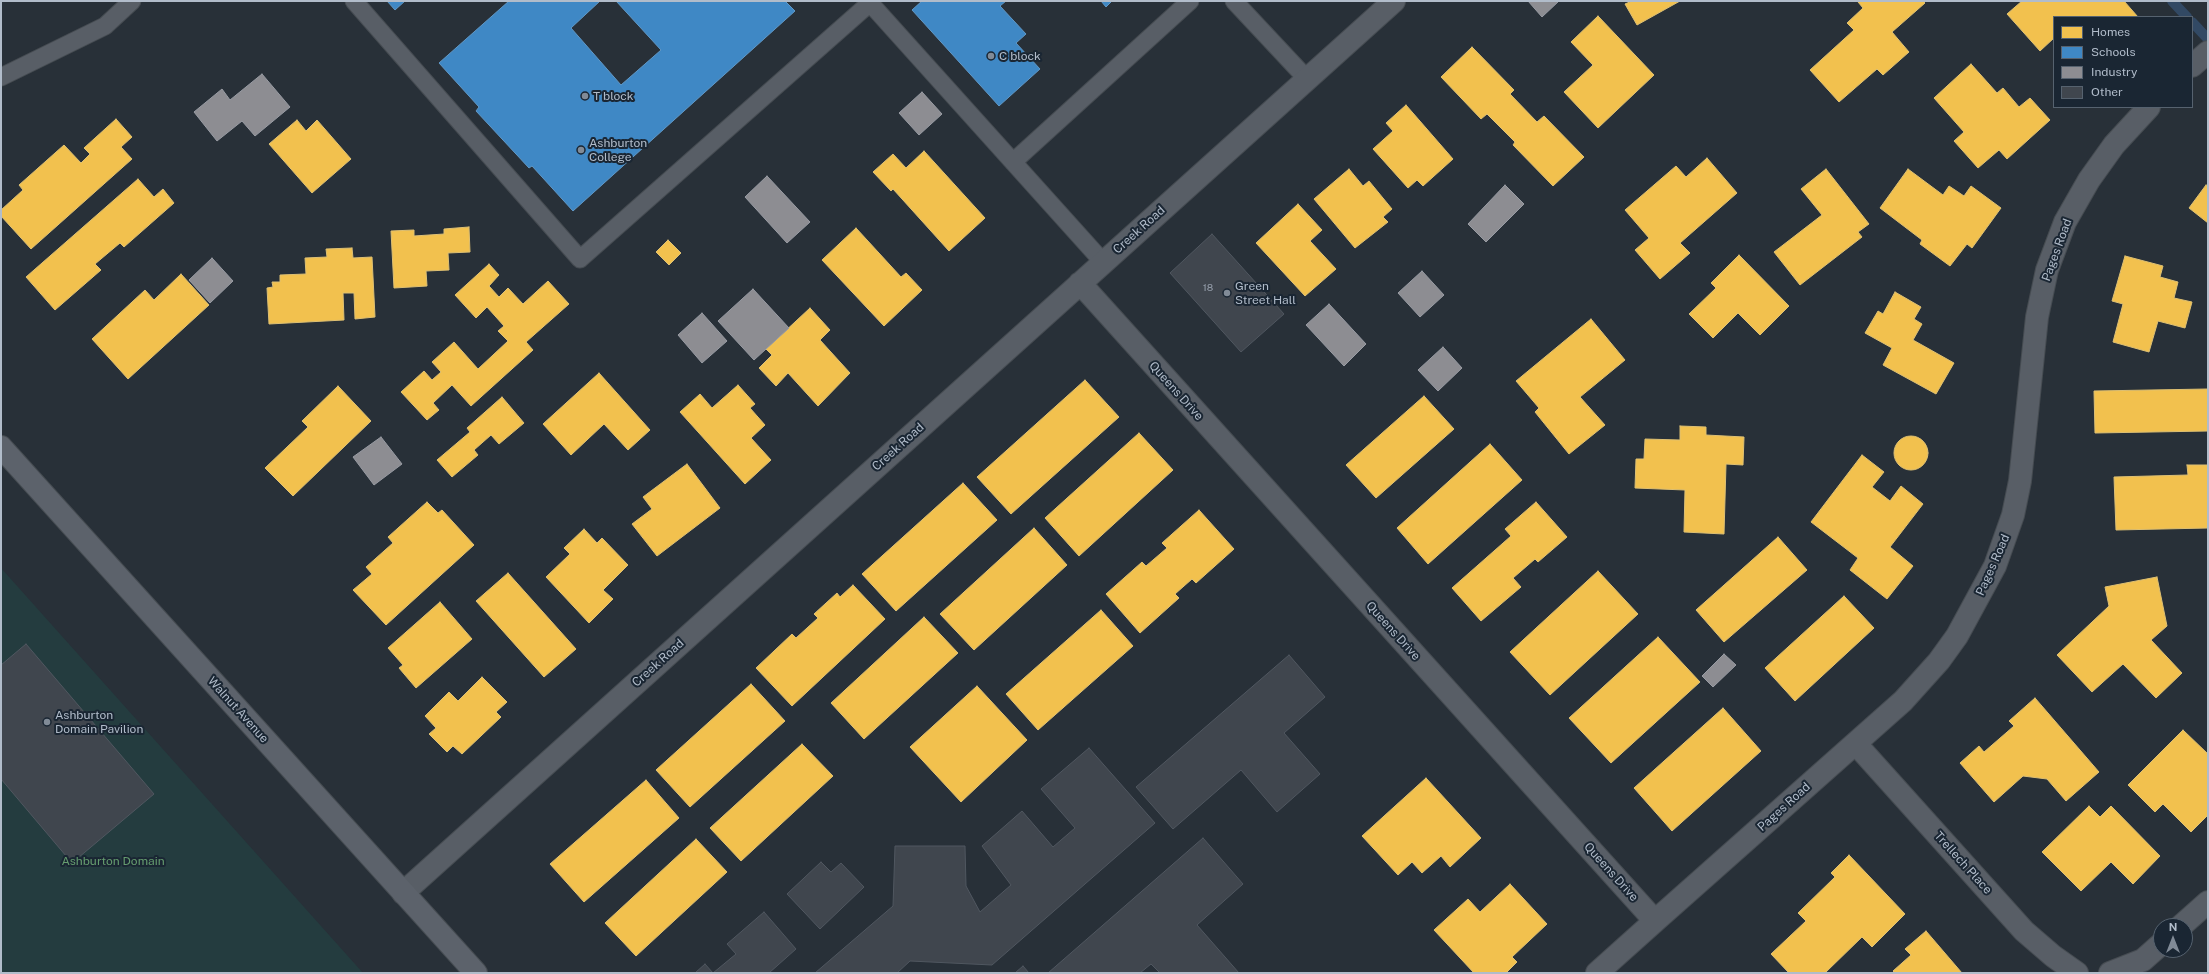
<!DOCTYPE html>
<style>
body{margin:0}
#map{position:relative;width:2209px;height:974px;overflow:hidden;background:#283038;font-family:"Public Sans",sans-serif}
canvas{display:block}
.frame{position:absolute;inset:0;border:2px solid #b1bcca;pointer-events:none}
.legend{position:absolute;left:2053px;top:16px;width:140px;height:92px;box-sizing:border-box;background:#1a2633;border:1px solid #56626f;margin:0;padding:5px 7px;list-style:none;font-size:12px;color:#b1bcca}
.legend li{display:flex;align-items:center;gap:8px;height:20px}
.legend b{width:20px;border:1px solid #56626f}
.north{position:absolute;left:2153px;top:918px;width:40px;height:40px;box-sizing:border-box;background:#1a2633;border:1px solid #56626f;border-radius:50%;rotate:0deg;font-size:11px;font-weight:700;line-height:16px;text-align:center;color:#b1bcca}
.north::after{content:'';display:block;margin:auto;width:14px;height:18px;background:#818b97;clip-path:polygon(50% 0,100% 100%,50% 72%,0 100%)}
</style>
<div id="map">
<canvas width="2209" height="974"></canvas>
<div class="frame"></div>
<ul class="legend">
<li><b style="height:11px;background:#f2c14e"></b>Homes</li>
<li><b style="height:11px;background:#3f88c5"></b>Schools</li>
<li><b style="height:11px;background:#8d8d92"></b>Industry</li>
<li><b style="height:11px;background:#40464e"></b>Other</li>
</ul>
<div class="north">N</div>
</div>
<script>
const ctx = document.querySelector('canvas').getContext('2d');
ctx.lineJoin = 'round';
function fillPath(path, color) {
  ctx.fillStyle = color;
  ctx.fill(path, 'evenodd');
}
function poly(rows) {
  const path = new Path2D();
  for (const r of rows) {
    if (r.length === 3) {
      path.moveTo(r[0] + r[2], r[1]);
      path.arc(r[0], r[1], r[2], 0, 2 * Math.PI);
      continue;
    }
    path.moveTo(r[0], r[1]);
    for (let i = 2; i < r.length; i += 2) path.lineTo(r[i], r[i + 1]);
  }
  return path;
}
function strokePath(path, color, width, dash) {
  ctx.strokeStyle = color;
  ctx.lineWidth = width;
  ctx.lineCap = dash ? 'butt' : 'round';
  ctx.setLineDash(dash || []);
  ctx.stroke(path);
}
function label(font, color, halo, rows, align = 'center') {
  ctx.font = font + ' "Public Sans",sans-serif';
  ctx.lineWidth = 4;
  ctx.setLineDash([]);
  ctx.textBaseline = 'middle';
  ctx.strokeStyle = halo;
  ctx.fillStyle = color;
  for (const [text, x, y, turn = 0] of rows) {
    ctx.save();
    ctx.translate(x, y);
    ctx.rotate((+turn || 0) * Math.PI / 180);
    ctx.textAlign = isNaN(turn) ? turn : align;
    if (halo) ctx.strokeText(text, 0, 0);
    ctx.fillText(text, 0, 0);
    ctx.restore();
  }
}
fillPath(poly([
 [1,568,363,973,1,973]
]), '#243c3f');
const homes = poly([
 [1632,1,1680,1,1637,25,1625,4,1632,1],
 [1859,1,1923,1,1925,3,1892,32,1909,52,1883,75,1877,69,1839,102,1810,70,1854,30,1847,23,1863,8,1858,2,1859,1],
 [2022,1,2124,1,2138,17,2054,17,2054,38,2040,51,2007,14,2022,1],
 [1598,16,1654,75,1598,128,1564,92,1593,65,1571,42,1598,16],
 [1472,47,1514,90,1510,94,1537,122,1544,116,1584,157,1553,186,1513,145,1515,142,1487,114,1481,119,1441,77,1472,47],
 [1971,64,1997,93,2003,88,2019,107,2030,98,2050,120,2007,159,1999,150,1978,168,1954,141,1964,132,1934,98,1971,64],
 [1406,105,1453,159,1423,186,1417,180,1408,188,1373,149,1393,131,1386,123,1406,105],
 [116,119,132,137,121,147,132,159,31,249,1,216,1,210,23,190,19,185,64,145,81,163,90,154,84,148,116,119],
 [297,120,306,131,317,120,351,159,312,193,269,144,297,120],
 [924,151,985,218,949,251,893,189,891,191,873,172,893,154,906,168,924,151],
 [1707,158,1737,193,1680,243,1690,253,1660,279,1635,250,1649,238,1625,210,1676,166,1686,177,1707,158],
 [1349,169,1363,186,1369,181,1392,209,1383,217,1388,222,1355,248,1314,199,1349,169],
 [1826,169,1869,224,1858,232,1862,237,1800,285,1774,252,1822,215,1801,189,1826,169],
 [1908,169,1943,195,1949,186,1964,196,1971,186,2001,208,1972,248,1967,244,1950,266,1920,244,1922,240,1880,208,1908,169],
 [138,179,154,197,163,189,174,203,124,247,120,243,95,264,101,270,55,310,26,277,138,179],
 [2206,185,2208,186,2208,223,2189,208,2206,185],
 [1298,204,1322,230,1310,241,1336,269,1305,296,1256,243,1298,204],
 [469,227,470,252,448,253,449,270,426,271,427,286,394,288,391,231,414,230,414,236,444,234,444,229,469,227],
 [856,228,901,277,906,273,922,290,884,326,822,260,856,228],
 [668,240,681,253,669,265,656,252,668,240],
 [352,248,353,258,372,257,375,317,355,319,354,293,343,293,344,320,269,324,267,288,273,287,272,282,280,282,280,275,306,274,305,258,327,257,326,249,352,248],
 [1739,255,1789,306,1760,335,1738,313,1713,338,1689,314,1716,288,1711,283,1739,255],
 [2125,256,2163,266,2160,277,2178,282,2174,298,2192,302,2185,328,2158,321,2149,352,2113,342,2123,304,2112,301,2125,256],
 [489,264,499,275,489,286,499,297,508,288,523,304,548,281,569,304,526,342,533,350,471,406,452,385,433,403,439,410,427,420,401,392,424,371,432,380,441,372,432,362,454,342,478,369,508,341,498,331,504,326,487,307,476,318,455,295,489,264],
 [181,274,209,305,128,379,92,339,145,290,154,300,181,274],
 [1895,292,1921,307,1914,319,1922,324,1913,340,1954,363,1936,394,1883,365,1892,348,1865,333,1878,311,1883,314,1895,292],
 [810,308,830,330,820,340,850,373,818,406,788,373,776,386,759,368,772,355,766,349,810,308],
 [1591,319,1625,360,1580,397,1605,425,1569,454,1535,412,1539,408,1516,381,1591,319],
 [599,373,650,430,628,450,604,424,571,455,543,424,599,373],
 [1085,380,1119,417,1011,514,977,477,1085,380],
 [738,385,755,404,750,408,765,425,751,438,771,460,745,484,680,412,700,394,712,408,738,385],
 [338,386,371,421,293,496,265,468,308,427,302,421,338,386],
 [2208,389,2208,431,2095,433,2094,391,2208,389],
 [1424,396,1454,429,1376,498,1346,465,1424,396],
 [502,397,524,423,499,444,491,435,474,450,478,455,452,477,437,460,470,432,467,428,502,397],
 [1680,426,1706,427,1706,435,1744,437,1743,465,1726,464,1724,534,1684,532,1685,490,1635,488,1636,459,1644,459,1645,439,1680,440,1680,426],
 [1139,433,1173,470,1079,556,1045,518,1139,433],
 [1911,453,17],
 [1490,444,1522,480,1428,564,1397,528,1490,444],
 [1862,455,1884,472,1872,487,1890,501,1901,486,1923,504,1890,547,1913,566,1887,599,1850,570,1858,558,1811,522,1862,455],
 [687,464,720,508,657,556,632,524,652,509,643,497,687,464],
 [2187,465,2208,465,2208,528,2116,530,2114,477,2188,475,2187,465],
 [963,483,997,520,896,611,862,574,963,483],
 [427,502,438,513,442,510,474,545,386,625,353,590,372,574,366,567,393,543,388,537,427,502],
 [1536,502,1567,537,1538,562,1535,559,1513,578,1521,587,1481,621,1452,588,1511,536,1505,529,1536,502],
 [1199,510,1234,549,1196,583,1192,579,1175,594,1179,598,1140,633,1106,594,1142,562,1146,566,1167,548,1162,543,1199,510],
 [1034,528,1067,565,974,650,940,614,1034,528],
 [584,529,597,543,602,538,628,565,603,590,613,599,589,623,546,577,570,554,564,548,584,529],
 [1778,537,1807,570,1724,642,1696,610,1778,537],
 [1598,571,1638,614,1550,695,1510,652,1598,571],
 [508,573,576,649,544,677,476,601,508,573],
 [2157,577,2167,626,2151,640,2182,673,2156,698,2123,664,2092,692,2057,655,2109,606,2105,587,2157,577],
 [853,585,885,619,792,706,756,668,792,634,796,638,818,618,814,614,837,593,840,597,853,585],
 [1844,596,1874,628,1795,701,1765,668,1844,596],
 [440,602,472,639,416,688,399,668,403,665,388,648,440,602],
 [1101,610,1133,646,1038,730,1006,694,1101,610],
 [924,617,958,653,864,739,831,703,924,617],
 [1658,637,1700,682,1611,763,1569,718,1658,637],
 [482,677,507,702,496,712,501,717,462,754,453,746,447,752,429,734,436,728,425,716,449,692,458,701,482,677],
 [751,684,785,721,690,807,656,770,751,684],
 [977,686,1027,740,961,802,910,747,977,686],
 [2035,698,2099,772,2066,801,2047,779,2023,776,1994,802,1960,763,1979,746,1984,752,2014,726,2009,721,2035,698],
 [1723,708,1761,751,1672,831,1634,788,1723,708],
 [2183,730,2208,754,2208,815,2191,832,2163,804,2155,812,2128,785,2183,730],
 [802,744,833,776,741,861,710,828,802,744],
 [1426,778,1481,838,1450,867,1441,856,1422,873,1412,862,1398,875,1362,836,1426,778],
 [646,780,679,818,584,902,550,864,646,780],
 [2089,806,2100,817,2111,806,2160,856,2133,884,2111,862,2081,891,2042,852,2089,806],
 [696,839,727,872,636,956,605,923,696,839],
 [1849,855,1905,914,1872,947,1862,937,1825,973,1789,973,1771,954,1806,921,1798,913,1835,877,1831,873,1849,855],
 [1510,884,1547,924,1512,957,1517,962,1506,973,1474,973,1434,930,1468,899,1480,912,1510,884],
 [1926,931,1962,973,1895,973,1893,971,1911,955,1905,949,1926,931]
]);
fillPath(homes, '#f2c14e');
strokePath(homes, '#dec073', 1);
const schools = poly([
 [387,1,405,1,395,10,387,1],
 [509,1,600,1,571,28,621,85,661,50,616,1,785,1,795,11,573,211,532,166,529,168,476,111,479,107,439,63,509,1],
 [922,1,1006,1,1000,6,1026,34,1016,43,1040,69,999,106,912,10,922,1],
 [1101,1,1112,1,1106,7,1101,1]
]);
fillPath(schools, '#3f88c5');
strokePath(schools, '#6198c6', 1);
const industry = poly([
 [1528,1,1559,1,1542,17,1528,1],
 [262,74,290,107,255,136,242,121,217,141,194,112,222,89,230,100,262,74],
 [922,92,942,114,919,135,899,113,922,92],
 [767,176,810,222,787,243,745,197,767,176],
 [1505,185,1524,204,1486,242,1468,224,1505,185],
 [212,258,233,281,210,303,189,280,212,258],
 [1422,271,1444,295,1420,317,1398,293,1422,271],
 [753,289,789,328,754,360,718,321,753,289],
 [1329,304,1366,344,1344,366,1306,325,1329,304],
 [702,313,727,341,702,363,678,335,702,313],
 [1443,347,1462,368,1438,391,1418,370,1443,347],
 [381,437,402,464,374,485,353,457,381,437],
 [1724,654,1736,665,1713,687,1702,676,1724,654]
]);
fillPath(industry, '#8d8d92');
strokePath(industry, '#989ba3', 1);
strokePath(poly([
 [2172,1,2187,17],
 [2192,22,2208,39]
]), '#324964', 10);
const building = poly([
 [1212,234,1284,314,1241,352,1170,273,1212,234],
 [26,644,154,794,72,863,1,779,1,665,26,644],
 [1289,655,1325,697,1284,733,1320,774,1277,812,1241,770,1173,829,1136,787,1289,655],
 [1089,748,1155,823,992,965,910,961,897,973,815,973,893,906,895,846,965,846,966,886,980,912,1011,885,982,846,1022,811,1053,847,1075,828,1041,789,1089,748],
 [1203,838,1243,884,1197,925,1239,973,1160,973,1151,964,1140,973,1048,973,1203,838],
 [821,862,831,872,841,863,864,887,820,929,787,894,821,862],
 [764,912,796,949,769,973,713,973,736,954,727,944,764,912],
 [705,964,713,973,695,973,705,964],
 [1023,966,1029,973,1015,973,1023,966]
]);
fillPath(building, '#40464e');
strokePath(building, '#505760', 1);
const lane = poly([
 [354,1,580,259,870,3,1103,262],
 [1234,1,1307,79],
 [1,77,105,26,132,1],
 [1013,162,1190,1]
]);
const street = poly([
 [2192,66,2208,52],
 [1080,283,1655,921,1597,973],
 [1856,744,2024,931,2053,956,2077,973],
 [403,893,1394,1],
 [1655,921,1903,701,1939,661,1957,636,1995,566,2013,515,2020,481,2037,317,2047,270,2065,222,2089,180,2114,145,2149,107],
 [2181,926,2208,902],
 [2110,973,2143,960,2161,944]
]);
const secondary = poly([
 [1,447,476,973]
]);
strokePath(lane, '#464c52', 19);
strokePath(street, '#464c52', 24);
strokePath(secondary, '#464c52', 24);
strokePath(lane, '#585e66', 17);
strokePath(street, '#585e66', 22);
strokePath(secondary, '#5c626b', 22);
for (const [x, y, r, color] of [
 [991,56,4,"#818b97"],
 [585,96,4,"#818b97"],
 [581,150,4,"#818b97"],
 [1227,293,4,"#818b97"],
 [47,722,4,"#818b97"]
]) {
  const dot = new Path2D();
  dot.arc(x, y, r, 0, 2 * Math.PI);
  ctx.fillStyle = color;
  ctx.fill(dot);
  strokePath(dot, '#1a2633', 1.5);
}
label('10px', '#959eab', null, [
 ["18",1208,288]
]);
label('12px', '#b1bcca', '#1a2633', [
 ["C block",999,56],
 ["T block",593,96],
 ["Ashburton",589,143],
 ["College",589,157],
 ["Green",1235,286],
 ["Street Hall",1235,300],
 ["Ashburton",55,715],
 ["Domain Pavilion",55,729]
], 'left');
label('12px', '#b1bcca', '#1a2633', [
 ["Creek Road",1139,230,-42],
 ["Pages Road",2057,250,-70],
 ["Queens Drive",1176,391,48],
 ["Creek Road",898,447,-42],
 ["Pages Road",1993,565,-66],
 ["Queens Drive",1393,631,48],
 ["Creek Road",658,663,-42],
 ["Walnut Avenue",238,710,48],
 ["Pages Road",1784,807,-42],
 ["Trellech Place",1963,863,48],
 ["Queens Drive",1611,872,48]
]);
label('12px', '#669d6f', '#1a2633', [
 ["Ashburton Domain",113,861]
]);
</script>
